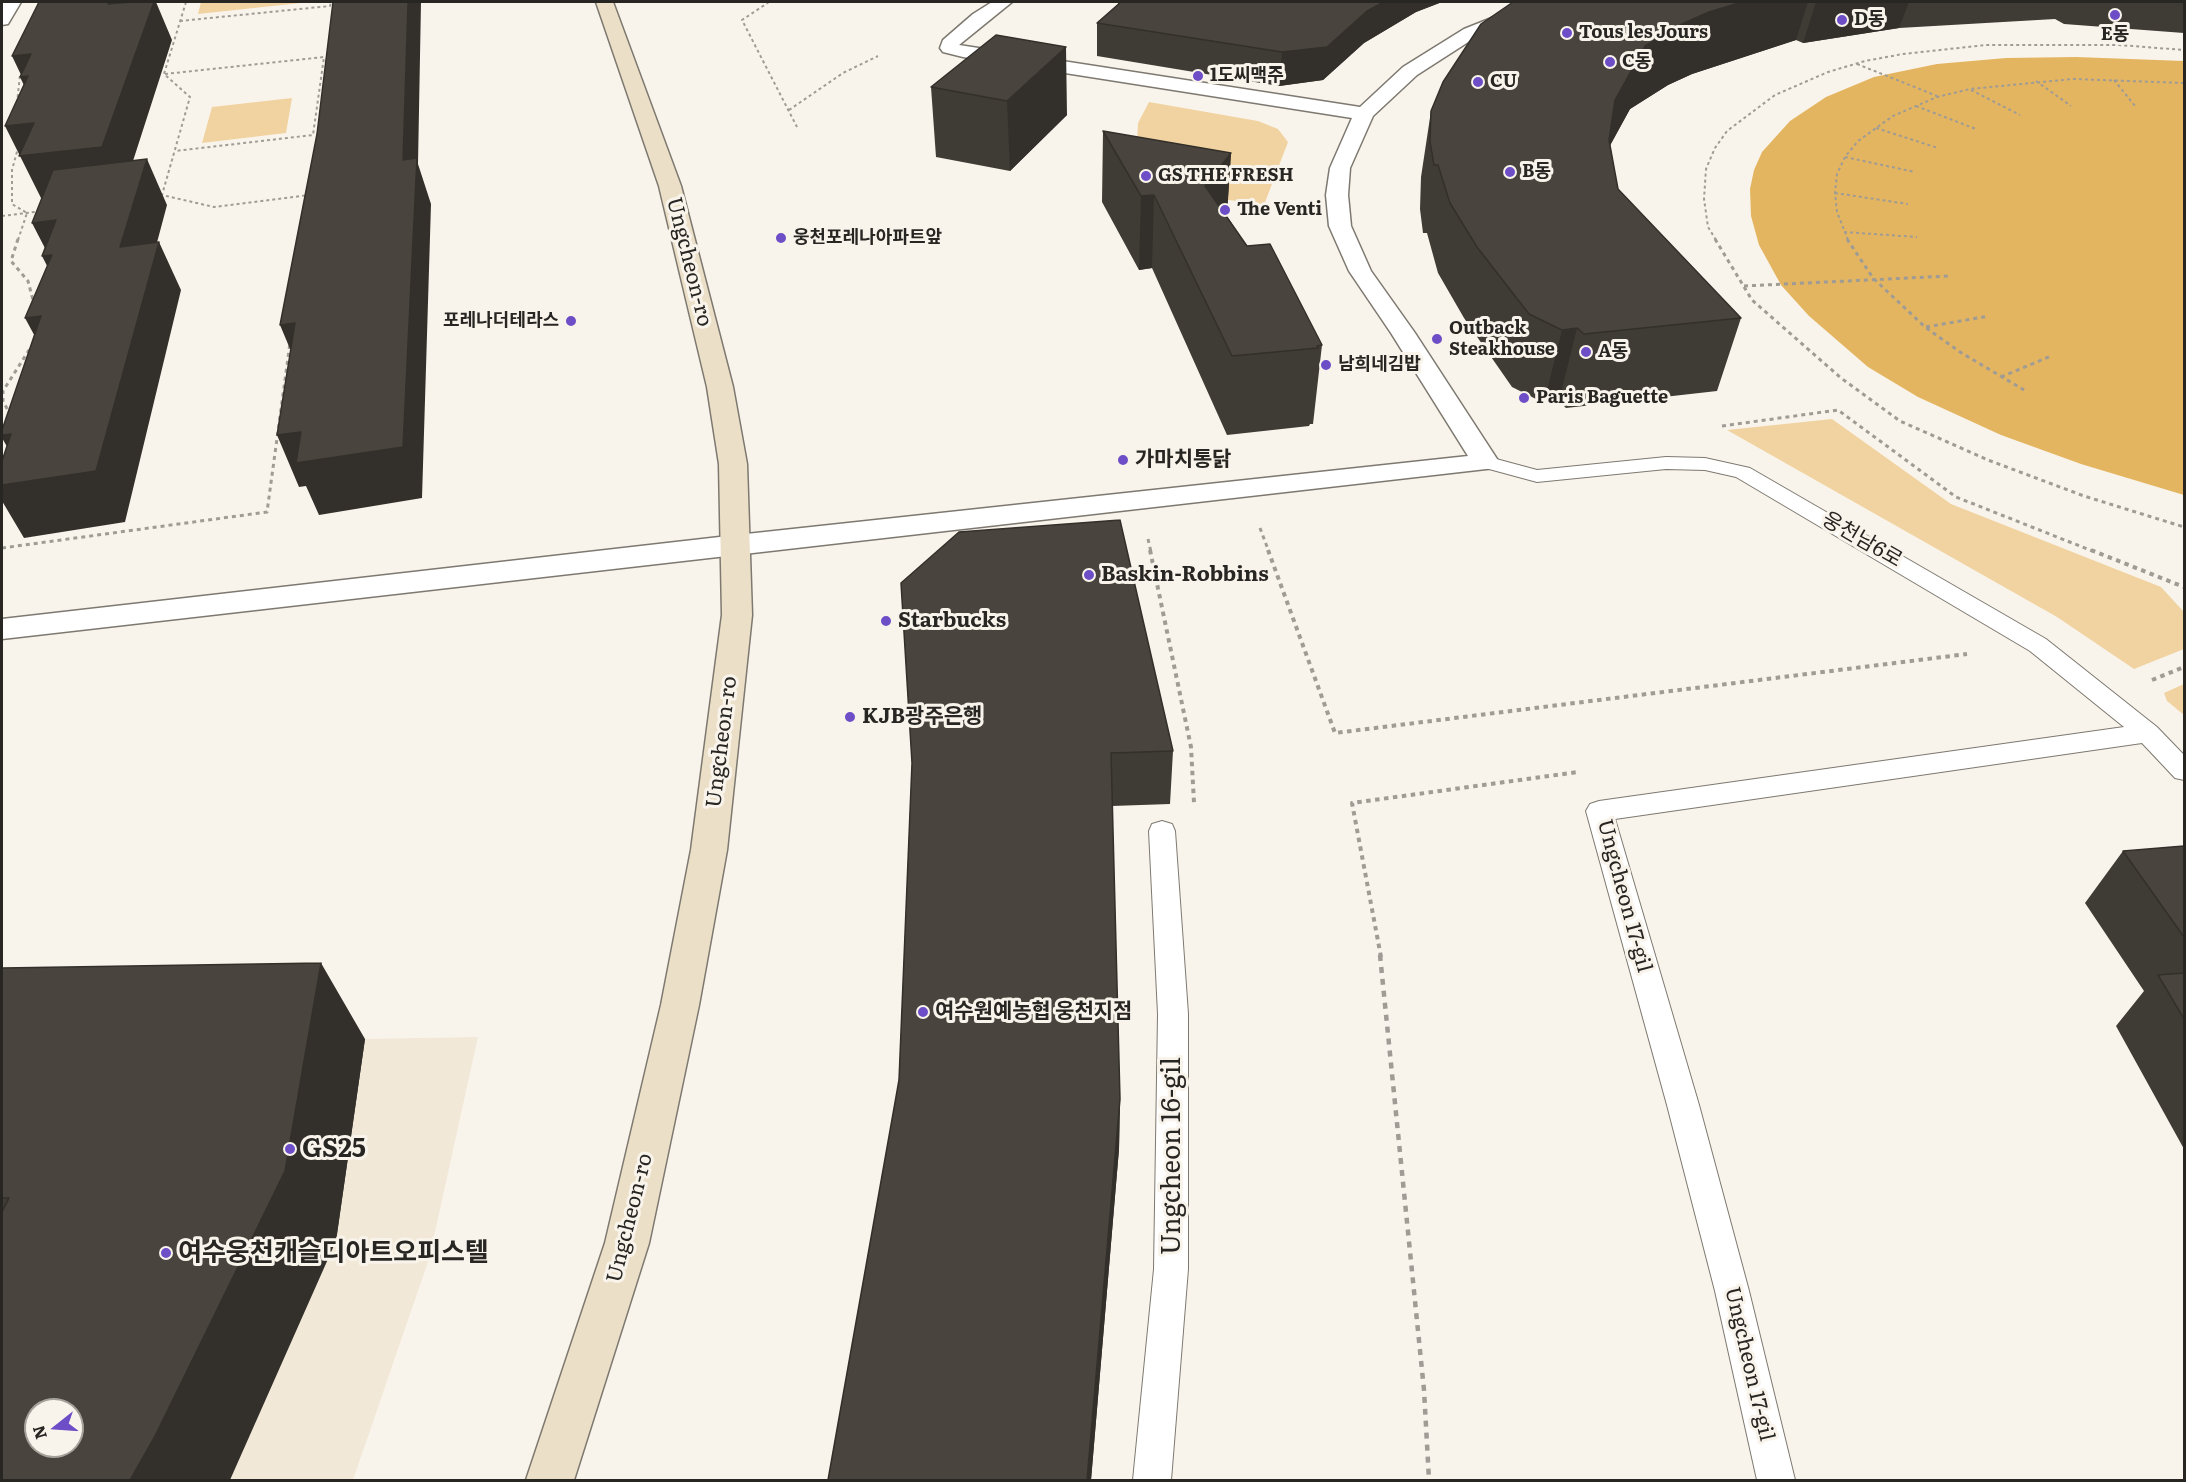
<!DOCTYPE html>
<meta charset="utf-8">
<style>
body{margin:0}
#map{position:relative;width:2186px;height:1482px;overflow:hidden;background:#f9f4eb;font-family:Literata,serif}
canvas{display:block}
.frame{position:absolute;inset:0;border:3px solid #282623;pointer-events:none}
.north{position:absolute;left:24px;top:1398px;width:60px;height:60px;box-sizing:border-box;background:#f9f4eb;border:2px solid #a5a29b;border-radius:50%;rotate:253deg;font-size:16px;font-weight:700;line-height:24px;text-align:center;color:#282623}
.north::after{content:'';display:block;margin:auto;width:21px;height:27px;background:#6d4ec7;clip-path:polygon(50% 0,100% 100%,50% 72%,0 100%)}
</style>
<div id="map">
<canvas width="2186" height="1482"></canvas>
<div class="frame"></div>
<div class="north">N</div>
</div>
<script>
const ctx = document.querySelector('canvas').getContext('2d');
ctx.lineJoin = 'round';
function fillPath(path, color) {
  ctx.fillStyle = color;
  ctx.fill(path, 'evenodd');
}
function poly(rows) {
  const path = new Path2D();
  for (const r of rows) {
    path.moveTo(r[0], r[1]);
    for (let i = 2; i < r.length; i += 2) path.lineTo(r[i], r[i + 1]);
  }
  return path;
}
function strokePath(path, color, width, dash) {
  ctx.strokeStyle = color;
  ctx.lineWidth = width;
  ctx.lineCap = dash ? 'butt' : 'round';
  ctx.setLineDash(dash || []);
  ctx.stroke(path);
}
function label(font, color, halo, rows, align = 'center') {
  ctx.font = font + ' Literata,"Noto Sans KR",serif';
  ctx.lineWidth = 6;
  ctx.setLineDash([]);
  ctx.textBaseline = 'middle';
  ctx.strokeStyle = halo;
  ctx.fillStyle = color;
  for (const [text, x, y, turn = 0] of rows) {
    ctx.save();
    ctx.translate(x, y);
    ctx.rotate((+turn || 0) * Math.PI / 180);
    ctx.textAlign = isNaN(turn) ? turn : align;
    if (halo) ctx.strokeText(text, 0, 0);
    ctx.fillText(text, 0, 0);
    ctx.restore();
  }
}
fillPath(poly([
 [478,1037,429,1259,353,1480,2,1480,2,1045],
 [36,1410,72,1410,72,1446,36,1446]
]), '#f2e8d8');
fillPath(poly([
 [201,2,310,2,198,14],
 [292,98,286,133,202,143,212,107],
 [1149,102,1258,121,1278,129,1288,142,1264,205,1222,199,1137,143,1138,123],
 [1832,419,1951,504,2161,587,2184,612,2184,649,2134,669,2057,617,1727,430],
 [2184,684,2184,715,2167,701,2164,693]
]), '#f1d3a1');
fillPath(poly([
 [2076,57,2184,61,2184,495,2081,464,2001,435,1918,397,1868,367,1809,316,1781,285,1759,245,1751,216,1750,189,1754,170,1762,152,1790,121,1826,97,1874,77,1937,64,2006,58]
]), '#e4b560');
const lane = poly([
 [1485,456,1537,470,1666,457,1705,458,1750,468,2046,639,2157,727,2184,755,2184,780,2175,778,2142,743,1615,819,1699,1105,1749,1291,1795,1480,1757,1480,1715,1291,1667,1105,1586,811,1590,804,1599,801,2124,727,2030,651,1736,477,1705,470,1666,469,1537,482,1478,466,1475,462,1478,458,1485,456],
 [1162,821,1172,824,1175,831,1188,1014,1188,1269,1171,1480,1133,1480,1154,1269,1158,1014,1149,831,1152,824,1162,821]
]);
const street = poly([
 [3,2,21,2,8,24,2,25,3,2],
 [992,2,1012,2,959,45,1360,107,1403,67,1464,29,1532,2,1554,2,1552,6,1476,37,1417,75,1373,116,1350,168,1348,195,1351,226,1371,271,1415,333,1499,462,1495,468,2,639,2,619,737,535,1468,456,1391,333,1349,271,1329,226,1326,195,1330,168,1352,118,963,57,943,52,940,48,943,40,973,14,992,2]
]);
const secondary = poly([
 [596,2,613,2,681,186,733,387,747,464,752,615,727,850,699,1005,649,1243,574,1480,526,1480,605,1243,661,1005,691,850,722,615,719,464,707,387,659,186,596,2]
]);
strokePath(lane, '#7d7970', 2);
strokePath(street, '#7d7970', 3);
strokePath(secondary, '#7d7970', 3);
strokePath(poly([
 [186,2,164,74,190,97,162,195,214,207,309,195],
 [769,2,742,20,797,127],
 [180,21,330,6,331,2],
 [1857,64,1937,96],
 [165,74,324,57,313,135,175,151],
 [2114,80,2135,106],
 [2036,81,2071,106],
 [1971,90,2020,115],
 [17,103,20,75,25,71],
 [1916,106,1976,129],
 [789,110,843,73,878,56],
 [1876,128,1938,148],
 [1845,157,1915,172],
 [1835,193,1908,204],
 [2,216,42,211],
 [1844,232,1917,237],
 [18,240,27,213,12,204,12,170,18,148],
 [1716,240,1708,227,1704,199,1706,169,1715,148,1727,131,1775,95,1828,72,1865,61,1903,54,1986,45,2119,45,2184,50],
 [1848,240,1837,212,1835,193,1837,174,1845,157,1858,141,1893,116,1937,97,1970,89,2073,79,2184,83]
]), '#9f9b95', 2, [3, 3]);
strokePath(poly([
 [18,239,11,261,28,281,34,304],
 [1715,239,1752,300,1841,378,1900,421,1988,460,2084,496,2184,527],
 [1847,239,1873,278,1925,327,1960,352,2024,390],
 [1744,286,1949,276],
 [1926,327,1989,316],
 [2001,377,2051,356],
 [11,416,3,401,3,391,31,347],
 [1722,426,1838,410,1956,497,2095,552],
 [1260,528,1269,552],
 [1148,539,1151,552],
 [2,548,267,512,290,343]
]), '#9f9b95', 3, [4, 4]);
strokePath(poly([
 [1150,550,1191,747,1194,803],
 [1268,550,1335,733,1967,654],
 [2091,550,2184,587],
 [2152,680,2184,667],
 [1381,957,1352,803,1578,772]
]), '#9f9b95', 4, [4.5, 4.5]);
strokePath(poly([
 [1380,955,1424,1390,1429,1480]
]), '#9f9b95', 4.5, [6, 6]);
fillPath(lane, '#fff');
fillPath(street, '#fff');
fillPath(secondary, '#ecdfc7');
fillPath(poly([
 [1118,2,1442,2,1416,12,1364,43,1323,80,1279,86,1097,56,1097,23,1118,4],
 [1513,2,2184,2,2184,33,2064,24,2055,19,1899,28,1803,43,1796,40,1692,74,1668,85,1630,109,1610,145,1618,189,1741,318,1717,391,1566,408,1559,401,1544,403,1512,387,1464,318,1438,273,1427,233,1423,233,1420,209,1421,177,1431,111],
 [996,35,1067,115,1010,171,936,157,931,87],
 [1103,131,1231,153,1227,216,1247,246,1322,345,1313,424,1310,424,1309,426,1227,435,1152,268,1139,270,1102,202],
 [901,583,1173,751,1170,804,1112,806,1120,1099,1119,1149,1091,1480,828,1480,899,1080,912,763],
 [2184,846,2184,1149,2116,1026,2144,991,2085,903,2123,851],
 [2,968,365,1039,336,1241,2,1480]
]), '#3f3b35');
fillPath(poly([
 [109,2,144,2,108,4],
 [154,2,156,2,172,40,123,192,43,202,5,126],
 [408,2,421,2,418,164,431,204,422,498,319,515,306,486,299,487,277,435,403,160],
 [1384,2,1442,2,1416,12,1364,43,1323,80,1279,86,1282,52],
 [1742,2,1808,2,1796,40,1692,74,1668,85,1630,109,1599,166,1615,100,1645,46,1684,23,1709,12],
 [1816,2,1909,2,1899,28,1803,43],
 [1066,47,1067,115,1010,171,1007,101],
 [31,54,41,121,20,77,22,77,12,56],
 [1231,153,1226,226,1205,186],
 [147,159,167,205,143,295,120,247],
 [1154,195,1152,268,1139,270,1141,196],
 [56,220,67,305,42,256,49,256,32,223],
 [159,242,181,290,125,522,24,538,2,501,2,485,27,481,2,438,2,435],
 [41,316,52,368,25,318],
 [295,323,301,375,280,325],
 [1577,328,1559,401,1544,403,1562,330],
 [321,963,365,1039,336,1241,230,1480,130,1480],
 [1120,1099,1119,1149,1091,1480,1087,1480]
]), '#33302b');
const building = poly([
 [39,2,109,2,108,4,131,2,154,2,102,147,19,156,34,123,5,126,28,76,20,77,31,54,12,56,39,2],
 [333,2,408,2,403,160,417,158,403,447,296,463,301,432,277,435,295,323,280,325,317,134,333,2],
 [1121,2,1384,2,1367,11,1327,47,1282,52,1097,23,1121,2],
 [1513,2,1742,2,1709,12,1684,23,1645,46,1615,100,1609,140,1618,189,1741,318,1584,334,1577,328,1562,330,1529,314,1477,247,1450,203,1438,165,1434,165,1430,142,1431,111,1443,82,1481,24,1513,2],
 [996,35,1066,47,1007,101,931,87,996,35],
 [1103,131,1231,153,1205,186,1247,246,1270,244,1322,345,1317,346,1318,348,1232,356,1154,195,1141,196,1103,131],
 [147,159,120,247,159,242,96,471,2,485,2,461,11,434,2,435,2,430,41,316,25,318,52,255,42,256,56,220,32,223,53,170,147,159],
 [1120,520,1173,751,1111,753,1120,1099,1087,1480,828,1480,899,1080,912,763,901,583,959,532,1120,520],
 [2184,846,2184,937,2123,851,2184,846],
 [321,963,285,1171,155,1436,130,1480,2,1480,2,1212,9,1198,2,1198,2,968,321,963],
 [36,1410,72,1410,72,1446,36,1446,36,1410],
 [2184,973,2184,1019,2158,975,2184,973]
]);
fillPath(building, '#49453e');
strokePath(building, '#33302b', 1.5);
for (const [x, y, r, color] of [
 [2115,15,6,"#6d4ec7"],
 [1842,20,6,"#6d4ec7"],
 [1567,33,6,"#6d4ec7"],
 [1610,62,6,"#6d4ec7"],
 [1198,76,6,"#6d4ec7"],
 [1478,82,6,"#6d4ec7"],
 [1510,172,6,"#6d4ec7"],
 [1146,176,6,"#6d4ec7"],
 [1225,210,6,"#6d4ec7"],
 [781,238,6,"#6d4ec7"],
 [571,321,6,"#6d4ec7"],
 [1437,339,6,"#6d4ec7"],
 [1586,352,6,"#6d4ec7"],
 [1326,365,6,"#6d4ec7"],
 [1524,398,6,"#6d4ec7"],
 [1123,460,6,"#6d4ec7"],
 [1089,575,6,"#6d4ec7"],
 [886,621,6,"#6d4ec7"],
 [850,717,6,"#6d4ec7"],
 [923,1012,6,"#6d4ec7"],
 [290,1149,6,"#6d4ec7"],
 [166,1253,6,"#6d4ec7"]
]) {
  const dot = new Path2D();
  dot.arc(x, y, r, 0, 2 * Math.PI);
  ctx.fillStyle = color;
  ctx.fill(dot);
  strokePath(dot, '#f9f4eb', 2);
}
label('bold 18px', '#282623', '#f9f4eb', [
 ["D동",1854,20],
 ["Tous les Jours",1579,33],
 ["E동",2115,35,"center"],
 ["C동",1622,62],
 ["1도씨맥주",1210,76],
 ["CU",1490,82],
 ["B동",1522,172],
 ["GS THE FRESH",1158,176],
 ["The Venti",1237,210],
 ["웅천포레나아파트앞",793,238],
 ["포레나더테라스",559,321,"right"],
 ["Outback",1449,329],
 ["Steakhouse",1449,350],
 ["A동",1598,352],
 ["남희네김밥",1338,365],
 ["Paris Baguette",1536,398]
], 'left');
label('21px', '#282623', '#f9f4eb', [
 ["Ungcheon-ro",689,262,76],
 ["웅천남6로",1862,540,30],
 ["Ungcheon-ro",722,742,-83],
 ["Ungcheon 17-gil",1624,896,75],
 ["Ungcheon-ro",630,1218,-76],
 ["Ungcheon 17-gil",1749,1364,77]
]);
label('bold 21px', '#282623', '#f9f4eb', [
 ["가마치통닭",1135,460],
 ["Baskin-Robbins",1101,575],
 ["Starbucks",898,621],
 ["KJB광주은행",862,717],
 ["여수원예농협 웅천지점",935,1012]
], 'left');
label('bold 26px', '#282623', '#f9f4eb', [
 ["GS25",302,1149],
 ["여수웅천캐슬디아트오피스텔",178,1253]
], 'left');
label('26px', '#282623', '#f9f4eb', [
 ["Ungcheon 16-gil",1172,1156,-90]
]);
</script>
